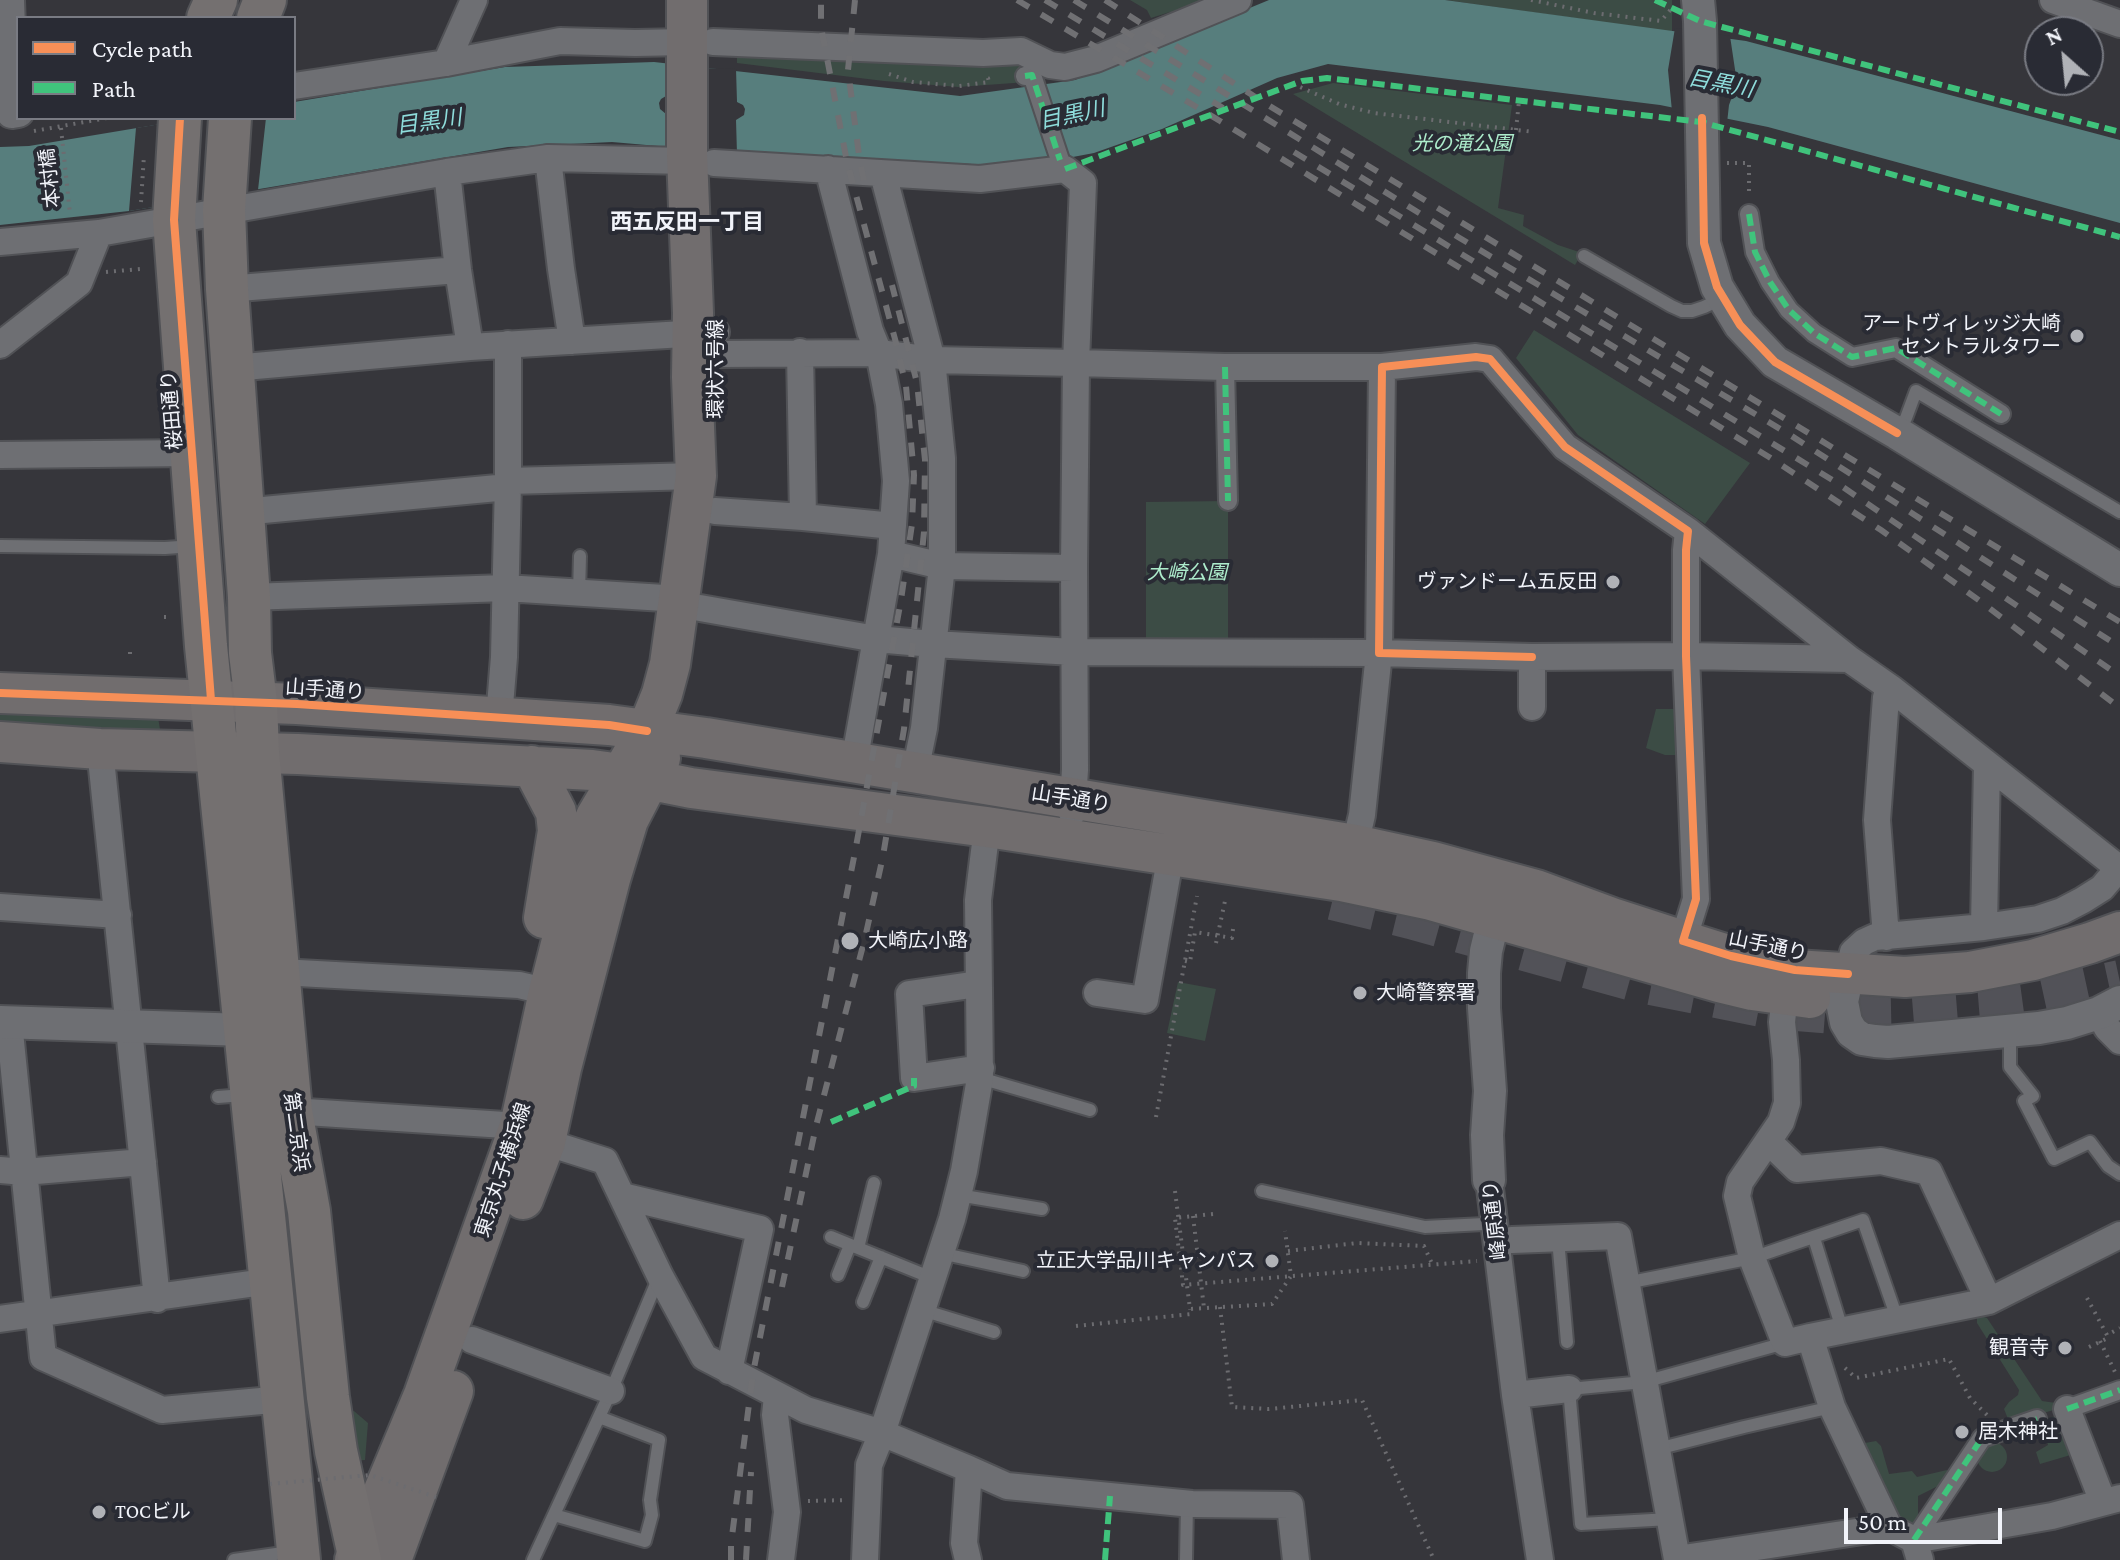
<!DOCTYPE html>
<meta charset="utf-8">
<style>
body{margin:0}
#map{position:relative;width:2120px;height:1560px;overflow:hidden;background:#36363b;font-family:"Crimson Pro",serif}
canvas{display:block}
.legend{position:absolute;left:16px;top:16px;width:280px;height:104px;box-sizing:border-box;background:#292b34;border:2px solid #797b83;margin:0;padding:10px 14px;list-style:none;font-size:24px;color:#f2f4fa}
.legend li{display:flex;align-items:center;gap:16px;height:40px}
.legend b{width:40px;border:2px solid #797b83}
.north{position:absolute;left:2024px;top:16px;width:80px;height:80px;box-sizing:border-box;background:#292b34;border:2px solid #797b83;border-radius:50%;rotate:333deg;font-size:22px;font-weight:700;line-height:32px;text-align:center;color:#f2f4fa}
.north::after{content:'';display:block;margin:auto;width:28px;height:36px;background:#b0b2b7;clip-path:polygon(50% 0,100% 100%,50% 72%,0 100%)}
.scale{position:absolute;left:1844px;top:1508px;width:158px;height:36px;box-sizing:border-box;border:4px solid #f2f4fa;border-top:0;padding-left:10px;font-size:24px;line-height:28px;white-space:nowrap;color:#f2f4fa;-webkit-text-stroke:6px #292b34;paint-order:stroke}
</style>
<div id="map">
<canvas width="2120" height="1560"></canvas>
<ul class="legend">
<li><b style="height:10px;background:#f78f57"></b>Cycle path</li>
<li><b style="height:10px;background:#40c37c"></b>Path</li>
</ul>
<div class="north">N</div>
<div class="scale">50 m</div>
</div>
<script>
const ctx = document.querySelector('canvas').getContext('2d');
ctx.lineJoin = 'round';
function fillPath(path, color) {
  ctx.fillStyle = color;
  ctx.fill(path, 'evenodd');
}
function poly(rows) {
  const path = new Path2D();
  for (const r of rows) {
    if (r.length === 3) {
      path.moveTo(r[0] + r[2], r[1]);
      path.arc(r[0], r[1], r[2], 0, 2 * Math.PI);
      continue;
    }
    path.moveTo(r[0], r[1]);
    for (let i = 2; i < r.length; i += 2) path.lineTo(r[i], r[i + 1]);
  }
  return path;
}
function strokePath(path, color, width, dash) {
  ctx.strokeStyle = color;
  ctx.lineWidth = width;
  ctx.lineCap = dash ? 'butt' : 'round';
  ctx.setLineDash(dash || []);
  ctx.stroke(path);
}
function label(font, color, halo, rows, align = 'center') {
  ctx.font = font + ' "Crimson Pro","Noto Sans JP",serif';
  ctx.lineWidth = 8;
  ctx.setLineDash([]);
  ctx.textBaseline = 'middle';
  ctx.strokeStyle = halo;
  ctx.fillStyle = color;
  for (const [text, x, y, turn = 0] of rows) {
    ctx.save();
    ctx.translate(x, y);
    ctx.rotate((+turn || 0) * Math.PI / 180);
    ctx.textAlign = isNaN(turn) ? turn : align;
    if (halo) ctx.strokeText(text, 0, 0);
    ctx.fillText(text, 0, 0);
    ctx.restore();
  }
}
fillPath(poly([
 [1130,0,1219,0,1174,20,1170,12,1151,18,1147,10],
 [1446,0,1672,0,1672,32],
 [737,49,1021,57,1028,82,958,87,884,81,737,63],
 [1333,83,1512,105,1498,208,1524,215,1523,226,1558,245,1582,253,1575,265,1293,94],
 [1534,330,1750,463,1705,524,1578,435,1516,358],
 [1228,501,1228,645,1146,645,1146,502],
 [1656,709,1681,709,1682,755,1665,755,1646,748],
 [0,710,158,717,161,736,0,728],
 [1178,982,1216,989,1205,1041,1167,1033],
 [1981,1316,1987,1318,2042,1401,2056,1403,2057,1409,2016,1421,2008,1419,2004,1409,2009,1402,2018,1395,2019,1390,1977,1323,1977,1318],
 [354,1411,368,1423,365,1460,353,1461,342,1412],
 [2060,1415,2074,1454,2040,1464,2036,1452,2048,1445,2043,1424,2045,1419],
 [1876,1441,1881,1446,1889,1474,1912,1471,1917,1477,1947,1470,1948,1481,1918,1496,1918,1519,1912,1525,1897,1519,1861,1446,1865,1443],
 [1992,1457,15]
]), '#3c4c45');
fillPath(poly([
 [1269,0,1445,0,1746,41,2120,140,2120,223,1768,127,1660,105,1328,64,1277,78,1162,129,1094,153,1025,166,784,157,612,142,508,147,129,211,0,225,0,147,29,146,197,118,294,118,294,102,505,67,654,62,960,96,1075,80]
]), '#577e7d');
fillPath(poly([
 [1675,28,1730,36,1737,83,1729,105,1727,123,1672,111,1668,70],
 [667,67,736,69,737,102,743,105,745,109,744,115,736,120,737,154,666,150,666,114,660,109,659,103,661,99,666,96],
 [197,118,266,118,258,190,129,211,136,128]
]), '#36363b');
strokePath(poly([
 [1333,898,1411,917,1636,980,1772,1007,1860,1014,1906,1013,1993,1006,2037,1000,2120,982]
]), '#525258', 44, [44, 22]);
const service = poly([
 [1584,256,1671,306,1682,311,1692,311,1704,307,1723,298],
 [1897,433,1906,418,1916,391,2120,512],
 [0,546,165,548,193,546],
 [579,593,580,556],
 [2010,1032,2010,1067,2033,1096,2024,1101,2054,1159,2090,1142,2108,1166,2120,1174],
 [980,1078,1090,1110],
 [218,1097,244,1095],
 [1262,1191,1425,1227,1484,1224,1495,1227],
 [958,1195,1042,1209],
 [831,1237,932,1278],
 [1814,1238,1842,1329],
 [1558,1239,1567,1342],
 [858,1248,874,1183],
 [940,1253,1023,1271],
 [838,1275,850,1245],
 [1626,1283,1752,1258,1863,1220,1897,1318],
 [863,1302,881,1257],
 [922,1310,994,1332],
 [1657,1449,1744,1427,1832,1407],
 [554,1515,645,1541,652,1515,650,1500,659,1440,599,1417],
 [1670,1519,1581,1524,1569,1389,1644,1382,1785,1343],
 [234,1560,290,1552],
 [533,1560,611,1391,658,1279],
 [1186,1560,1187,1503]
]);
const pedestrian = poly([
 [1025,76,1032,75,1060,160],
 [1749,214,1755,252,1770,282,1789,310,1814,333,1852,357,1896,348,2001,414],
 [1225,367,1228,501],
 [2067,1409,2120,1390],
 [1914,1540,1982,1438,2037,1419]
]);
const minor = poly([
 [2053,0,2120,24],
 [713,42,983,53,1021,51,1050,65,1065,67,1096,59,1238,0],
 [446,63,474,0],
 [294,86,446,63,560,41,635,43,687,42],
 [548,158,561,269,572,341],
 [714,163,980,179,1065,169,1083,183,1076,363,932,360,879,353,717,354],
 [828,169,870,331,879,353,889,404,896,481,891,554,854,763],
 [447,172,458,270,470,347],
 [883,174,932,360,942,458,942,566,924,728,915,772],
 [0,242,99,233,447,172,548,158,687,161],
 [227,289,458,270],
 [0,345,79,283,99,233],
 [800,352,803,517],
 [233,368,470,347,716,332],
 [0,455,192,453],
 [508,481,696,476],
 [715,511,803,517,893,526],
 [242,512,508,487],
 [1688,531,1849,659,1892,689,1886,697,1877,820,1886,937],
 [891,554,942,566,1074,568],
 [249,597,505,588,680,599],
 [700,608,876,639,933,644,1074,652,1379,653,1362,815,1355,845],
 [1532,657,1379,653,1382,367,1476,357,1490,359,1565,447,1688,531,1686,550,1686,656,1696,899,1683,941],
 [1892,689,1987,764,1984,927],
 [1532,707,1532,657,1686,656,1849,659],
 [499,718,504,657,508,481,508,344],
 [100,749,157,1299],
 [1987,764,2120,869],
 [1072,813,1075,770,1074,568,1076,363,1225,367,1382,367],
 [0,907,118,915],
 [280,972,519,985,549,992],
 [1848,974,1853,952,1864,942,1875,937,1984,927,2038,919,2062,911,2083,900,2102,888,2119,868],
 [978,984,909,994,914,1078,981,1068],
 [1097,993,1145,1000,1171,854],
 [1785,995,1782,1022,1786,1060,1787,1103,1781,1122,1740,1182,1737,1196,1752,1258,1785,1343,1810,1337],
 [2099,1013,2107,1028,2120,1041],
 [9,1022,43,1357,162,1410,283,1399],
 [291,1111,520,1126],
 [1768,1141,1797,1169,1881,1161,1929,1172,1989,1301],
 [545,1142,605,1161,660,1276,704,1357,806,1410,882,1433,969,1469,964,1543,968,1560],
 [0,1170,24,1172,143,1162],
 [1489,1180,1515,1395,1540,1560],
 [622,1196,760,1229,729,1371],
 [1512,1240,1618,1236,1677,1559,1889,1527],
 [0,1319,271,1281],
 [472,1340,611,1391],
 [1515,1395,1569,1389],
 [777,1396,775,1415,787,1512,781,1560],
 [2067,1409,2103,1502],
 [969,1469,1007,1486,1192,1504,1290,1505,1296,1560],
 [1914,1540,1889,1527,1832,1407,1810,1337,1989,1301,2120,1235],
 [865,1560,869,1465,882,1433,952,1219,964,1171,980,1078,978,900,987,827],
 [1920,1560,1914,1540,2052,1516,2120,1498]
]);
const tertiary = poly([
 [8,0,12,112,18,111],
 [1698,0,1700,21,1704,243,1717,287,1740,325,1775,362,1897,433,2120,570],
 [1848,974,1842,1002,1846,1022,1852,1032,1862,1039,1875,1041,1888,1042,2039,1028,2067,1023,2099,1013,2120,1002],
 [0,1022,245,1030],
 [1489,1180,1487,1135,1490,1091,1484,1008,1484,973,1486,951,1499,897]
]);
const primary = poly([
 [0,693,297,704,609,725,706,738,1355,845,1433,862,1536,890,1612,918,1683,941,1731,956,1795,970,1905,977,1970,972,2033,960,2090,943,2120,932],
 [0,742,100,749,298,754,592,770,621,774,691,788,987,827,1341,881,1431,900,1719,982,1752,990,1810,998],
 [532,766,556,812,558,831,544,918],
 [523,1199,545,1142,561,1068,610,879,628,820,660,758],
 [355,1560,424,1395,520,1126,549,992,589,833,596,817,647,731,662,694,670,664,696,476,692,377,693,313,687,154,687,0],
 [391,1560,453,1391]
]);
const trunk = poly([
 [208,18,216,0],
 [258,18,265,0],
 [180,118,174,220,206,646,299,1560],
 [230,118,224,210,227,289,249,597,250,653,256,702,258,752,291,1111,309,1211,328,1397,336,1451,360,1560]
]);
strokePath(service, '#515256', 16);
strokePath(pedestrian, '#515256', 22);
strokePath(minor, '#515256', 30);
strokePath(tertiary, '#515256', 36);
strokePath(primary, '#515256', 44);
strokePath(trunk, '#515256', 46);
strokePath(poly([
 [1531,0,1594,13,1661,21,1672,8],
 [889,74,913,82,959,86,989,82,988,78,984,76],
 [1293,84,1339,104,1374,113,1534,132],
 [61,128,70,214],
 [1516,130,1519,101],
 [34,131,107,118],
 [1727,163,1749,163,1749,196],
 [141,202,144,155],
 [106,272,140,269],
 [164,617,169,617],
 [130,652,130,657],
 [1216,943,1225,901],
 [1185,961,1190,962,1195,932,1232,938,1233,929],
 [1156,1117,1197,896],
 [1175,1191,1190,1309,1272,1304,1291,1276,1285,1231],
 [1213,1214,1175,1218,1183,1285,1477,1261],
 [1193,1216,1204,1308],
 [1288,1251,1357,1243,1424,1246,1433,1266],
 [2087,1298,2107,1335,2120,1328],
 [1220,1307,1232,1407,1269,1409,1362,1400,1434,1560],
 [1076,1326,1191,1314,1190,1309],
 [2100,1341,2115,1372],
 [2089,1347,2108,1338,2107,1335],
 [1845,1368,1856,1378,1949,1359,1970,1398,1988,1416],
 [808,1501,847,1500]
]), '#6c6c70', 4, [2, 6]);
strokePath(service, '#6e6f73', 12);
strokePath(pedestrian, '#6e6f73', 18);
strokePath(minor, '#6e6f73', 26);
strokePath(tertiary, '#6e6f73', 32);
strokePath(primary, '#716d6e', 40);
strokePath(trunk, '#747070', 42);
strokePath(poly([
 [855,0,848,70,860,163,866,189],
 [1017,0,1220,121,1769,457,1881,530,1980,601,2120,708],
 [1045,0,1223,108],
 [1074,0,1458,237,1787,433,2120,647],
 [1105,0,1263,102,2120,622],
 [1294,152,1834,481,2120,676],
 [782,1287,816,1126,865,938,883,856,904,729,924,532,925,460,917,383,892,285],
 [731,1560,731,1544,753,1373,855,852,901,600,912,524,914,475,906,386,895,339,847,162,821,27,821,0],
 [746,1560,751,1472]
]), '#707073', 6, [14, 14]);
strokePath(poly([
 [270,1484,370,1475,436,1497]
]), '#6c6c70', 4, [2, 6]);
strokePath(poly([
 [1655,0,1700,21,1722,27,2120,132],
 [1025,76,1032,75,1060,160],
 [1065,169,1302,81,1327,78,1701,122,2120,237],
 [1749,214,1755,252,1770,282,1789,310,1814,333,1852,357,1896,348,2001,414],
 [1225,367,1228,501],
 [831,1122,914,1086,914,1078],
 [2067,1409,2120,1390],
 [1914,1540,1982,1438,2037,1419],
 [1105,1560,1110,1496]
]), '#40c37c', 6, [12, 6]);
strokePath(poly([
 [180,118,174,220,211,700],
 [1702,118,1704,243,1717,287,1740,325,1775,362,1897,433],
 [1532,657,1379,653,1382,367,1476,357,1490,359,1565,447,1688,531,1686,550,1686,656,1696,899,1683,941,1731,956,1795,970,1848,974],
 [0,693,297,704,609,725,647,731]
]), '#f78f57', 8);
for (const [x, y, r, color] of [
 [2077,336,8,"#b0b2b7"],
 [1613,582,8,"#b0b2b7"],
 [850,941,10,"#b0b2b7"],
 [1360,993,8,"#b0b2b7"],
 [1272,1261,8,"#b0b2b7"],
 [2065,1348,8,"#b0b2b7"],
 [1962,1432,8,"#b0b2b7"],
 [99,1512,8,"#b0b2b7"]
]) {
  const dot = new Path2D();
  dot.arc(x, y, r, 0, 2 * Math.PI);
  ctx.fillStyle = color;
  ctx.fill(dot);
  strokePath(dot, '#292b34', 3);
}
label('italic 20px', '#adeccc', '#292b34', [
 ["光の滝公園",1462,144],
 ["大崎公園",1187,573]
]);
label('20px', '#f2f4fa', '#292b34', [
 ["本村橋",50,178,-96],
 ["環状六号線",716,369,-90],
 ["桜田通り",172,410,-95],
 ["山手通り",325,690,4],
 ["山手通り",1071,799,9],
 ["山手通り",1768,946,12],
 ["第二京浜",296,1132,82],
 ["東京丸子横浜線",503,1170,-72],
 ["峰原通り",1495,1220,-97]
]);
label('20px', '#f2f4fa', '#292b34', [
 ["アートヴィレッジ大崎",2061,324],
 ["セントラルタワー",2061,347],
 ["ヴァンドーム五反田",1597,582],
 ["大崎広小路",868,941,"left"],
 ["大崎警察署",1376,993,"left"],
 ["立正大学品川キャンパス",1256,1261],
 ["観音寺",2049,1348],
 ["居木神社",1978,1432,"left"],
 ["TOCビル",115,1512,"left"]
], 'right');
label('italic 22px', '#8edcdb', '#292b34', [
 ["目黒川",1721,84,11],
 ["目黒川",1072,115,-12],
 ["目黒川",429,122,-8]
]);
label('bold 22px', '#f2f4fa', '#292b34', [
 ["西五反田一丁目",687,222]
]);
</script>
